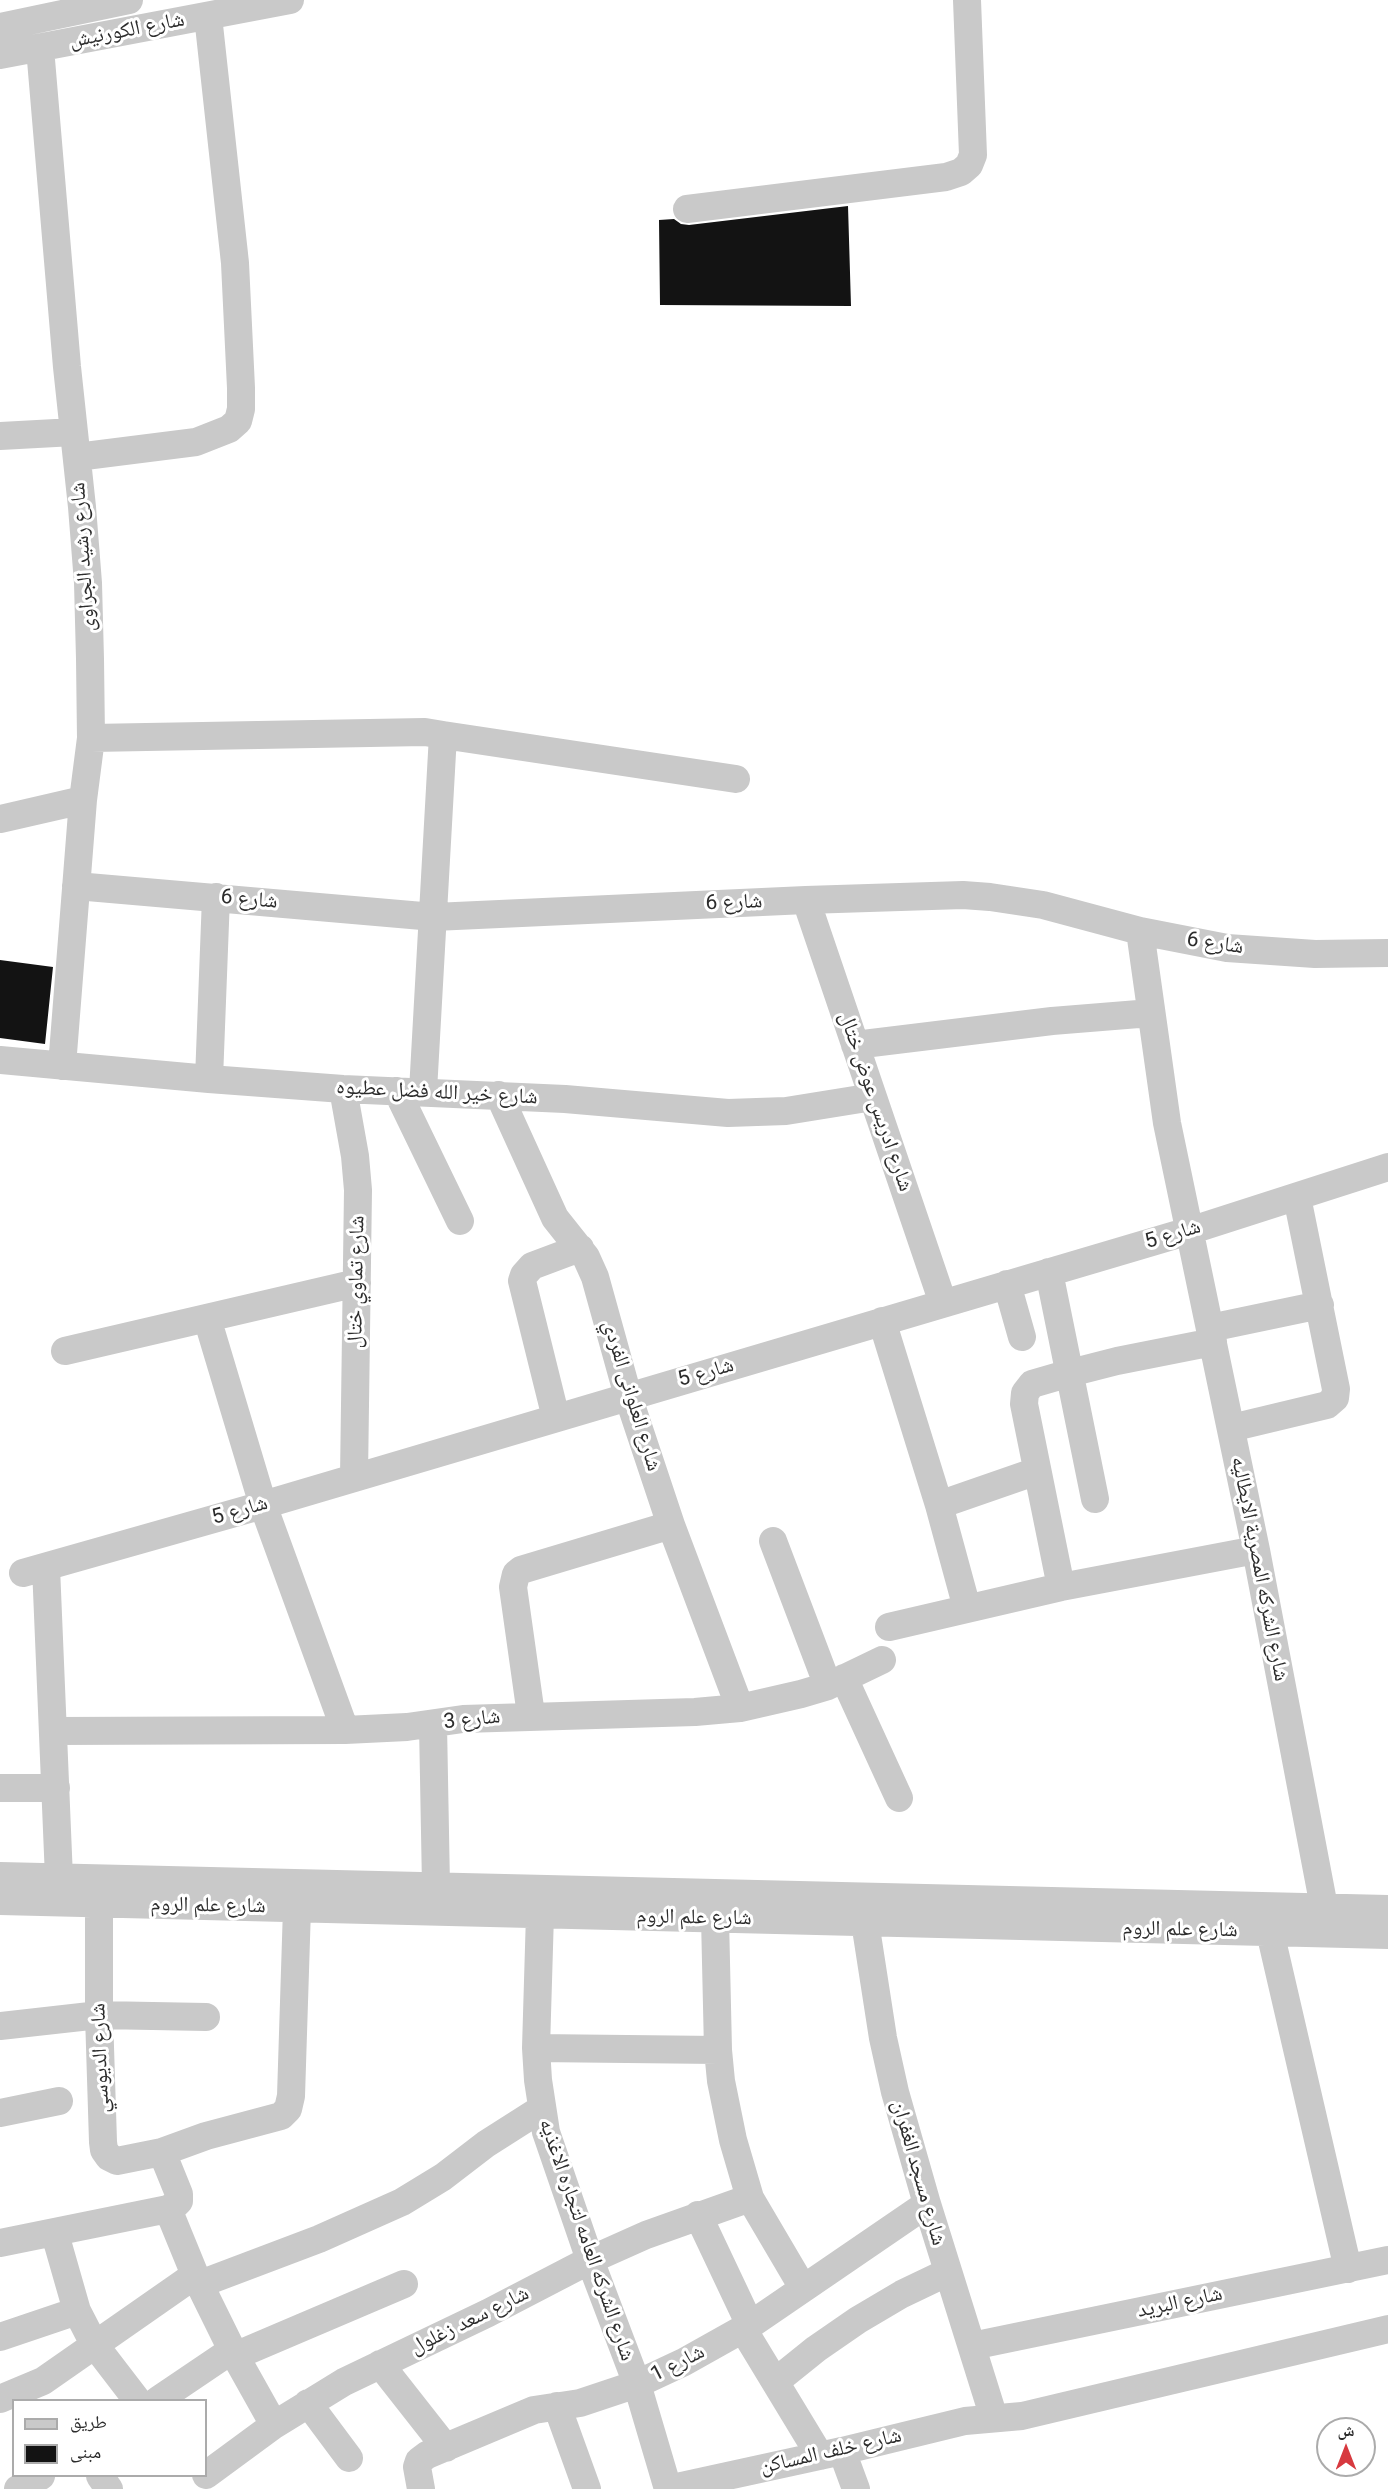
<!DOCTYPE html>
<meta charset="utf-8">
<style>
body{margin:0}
#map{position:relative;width:1388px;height:2489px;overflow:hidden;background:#fff;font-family:Roboto,"Noto Naskh Arabic",sans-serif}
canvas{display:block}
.legend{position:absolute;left:12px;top:2399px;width:195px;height:78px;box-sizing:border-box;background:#fff;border:2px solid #ababab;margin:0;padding:8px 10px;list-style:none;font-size:18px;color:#2c2c2c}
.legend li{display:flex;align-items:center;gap:12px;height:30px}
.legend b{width:30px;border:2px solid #ababab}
.north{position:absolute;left:1316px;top:2417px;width:60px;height:60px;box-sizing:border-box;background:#fff;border:2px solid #ababab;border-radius:50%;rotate:0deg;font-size:16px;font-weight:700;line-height:24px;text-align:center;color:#2c2c2c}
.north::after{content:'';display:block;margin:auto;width:21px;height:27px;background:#d7393f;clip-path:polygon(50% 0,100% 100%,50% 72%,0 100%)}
</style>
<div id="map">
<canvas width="1388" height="2489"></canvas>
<ul class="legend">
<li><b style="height:8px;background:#c9c9c9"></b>طريق</li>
<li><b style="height:16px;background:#131313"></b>مبنى</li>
</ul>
<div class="north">ش</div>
</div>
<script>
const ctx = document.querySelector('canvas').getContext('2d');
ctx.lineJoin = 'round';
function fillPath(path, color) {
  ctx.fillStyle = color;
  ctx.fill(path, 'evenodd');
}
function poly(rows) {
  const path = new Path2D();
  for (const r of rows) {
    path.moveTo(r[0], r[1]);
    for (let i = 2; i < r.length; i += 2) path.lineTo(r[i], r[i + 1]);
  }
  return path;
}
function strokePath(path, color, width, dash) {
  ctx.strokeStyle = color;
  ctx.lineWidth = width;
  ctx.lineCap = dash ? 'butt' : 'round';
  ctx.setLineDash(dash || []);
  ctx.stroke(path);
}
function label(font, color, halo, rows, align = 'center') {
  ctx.font = font + ' Roboto,"Noto Naskh Arabic",sans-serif';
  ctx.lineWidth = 6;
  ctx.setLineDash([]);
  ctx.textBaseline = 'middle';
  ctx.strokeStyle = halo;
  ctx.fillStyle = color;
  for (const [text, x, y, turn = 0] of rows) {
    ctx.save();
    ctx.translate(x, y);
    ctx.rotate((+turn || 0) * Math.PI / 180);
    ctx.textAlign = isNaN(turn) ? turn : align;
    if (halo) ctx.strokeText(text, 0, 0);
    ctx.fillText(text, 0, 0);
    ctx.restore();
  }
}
fillPath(poly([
 [848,206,851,306,660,305,659,220,674,219,681,224,689,225],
 [0,960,53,967,45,1044,0,1038]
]), '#131313');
strokePath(poly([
 [0,27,129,0],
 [40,48,67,367,82,507,88,583,90,659,91,738,83,800,62,1066],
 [0,55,290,0],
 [687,209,946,177,961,172,969,165,973,155,967,0],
 [0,436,74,432],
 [77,457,196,442,229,429,238,421,241,409,241,388,235,263,208,16],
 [443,735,736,779],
 [91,738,425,732,443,735,423,1091],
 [0,819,83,800],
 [76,886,434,917,806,900,963,895,990,897,1043,905,1140,931,1227,948,1315,954,1388,953],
 [806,900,943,1303],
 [1140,931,1167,1123,1256,1550,1324,1907],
 [855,1045,1052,1021,1151,1013],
 [0,1060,209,1079,343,1089,565,1099,728,1113,786,1111,873,1097],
 [209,1079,216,897],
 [343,1089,355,1156,358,1190,354,1477],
 [397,1091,460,1221],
 [499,1095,555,1218,586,1257,595,1277,628,1396,671,1525,740,1708],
 [1049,1272,1095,1499],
 [1007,1284,1022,1337],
 [207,1318,263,1505,345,1730],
 [882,1321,939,1505,967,1608],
 [1210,1328,1320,1305],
 [65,1351,357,1283],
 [556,1418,522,1281,524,1275,532,1266,580,1248],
 [1231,1428,1327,1405,1335,1398,1336,1389,1297,1197],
 [939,1505,1037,1471],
 [773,1541,828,1686],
 [46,1567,59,1878],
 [23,1573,263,1505,1189,1231,1388,1167],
 [1061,1587,1024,1404,1025,1393,1032,1384,1070,1373,1117,1361,1213,1342],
 [889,1627,1061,1587,1256,1550],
 [844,1678,899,1798],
 [531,1715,513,1587,516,1574,521,1570,671,1525],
 [433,1724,436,1886],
 [54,1731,345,1730,407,1727,463,1719,695,1712,740,1708,801,1694,828,1686,882,1660],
 [0,1788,56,1788],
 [0,1876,1388,1909],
 [0,1901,1388,1935],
 [99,1903,99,2015,103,2142,104,2150,109,2157,117,2161,162,2152,206,2136,281,2116,288,2109,291,2096,297,1908],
 [540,1914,536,2048,538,2080,546,2132,590,2260,637,2384,668,2489],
 [715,1918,718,2050,721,2081,733,2140,750,2198,803,2288],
 [865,1922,883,2038,895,2092,927,2204,994,2418],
 [1270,1932,1348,2269],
 [0,2026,99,2015,206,2017],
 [536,2048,718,2050],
 [0,2113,59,2101],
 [168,2209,195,2275,232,2350,274,2425],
 [698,2215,750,2325],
 [55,2234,77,2311,94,2344,137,2400],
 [0,2243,168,2209,175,2205,179,2201,179,2194,162,2152],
 [200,2284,319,2239,402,2202,443,2177,486,2144,541,2109],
 [743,2329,820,2456],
 [0,2337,77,2311],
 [972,2346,1388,2260],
 [235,2356,404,2284],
 [380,2364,446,2448],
 [775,2382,816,2349,858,2320,902,2294,948,2272],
 [0,2399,43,2381,195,2275],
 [158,2400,232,2350],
 [308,2403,349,2458],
 [557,2406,587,2489],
 [842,2451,856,2489],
 [206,2475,274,2425,344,2382,488,2313,590,2260,646,2235,750,2198],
 [100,2476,109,2489],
 [18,2489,41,2476],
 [421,2489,417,2467,419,2461,427,2455,534,2410,580,2403,637,2384,684,2362,750,2325,927,2204],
 [668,2489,842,2451,965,2421,1022,2416,1388,2329]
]), '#c9c9c9', 28);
label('21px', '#2c2c2c', '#fff', [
 ["شارع الكورنيش",127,31,-11],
 ["شارع رشيد الجراوى",84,557,-94],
 ["شارع 6",249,900,5],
 ["شارع 6",734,903,-2],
 ["شارع 6",1215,944,8],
 ["شارع خير الله فضل عطيوه",437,1093,3],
 ["شارع ادريس عوض ختال",875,1102,71],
 ["شارع 5",1173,1235,-17],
 ["شارع تماوي ختال",357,1282,-89],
 ["شارع 5",706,1373,-16],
 ["شارع العلوانى الفردي",631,1396,73],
 ["شارع 5",240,1511,-16],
 ["شارع الشركه المصرية الايطاليه",1259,1569,79],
 ["شارع 3",472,1720,-6],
 ["شارع علم الروم",208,1906,1],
 ["شارع علم الروم",694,1918,1],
 ["شارع علم الروم",1180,1930,1],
 ["شارع الديوسي",101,2058,-92],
 ["شارع مسجد الغفران",918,2173,74],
 ["شارع الشركه العامه لتجاره الاغذيه",586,2240,71],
 ["شارع البريد",1180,2303,-12],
 ["شارع سعد زغلول",470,2321,-26],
 ["شارع 1",678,2364,-27],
 ["شارع خلف المساكن",831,2452,-13]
]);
</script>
